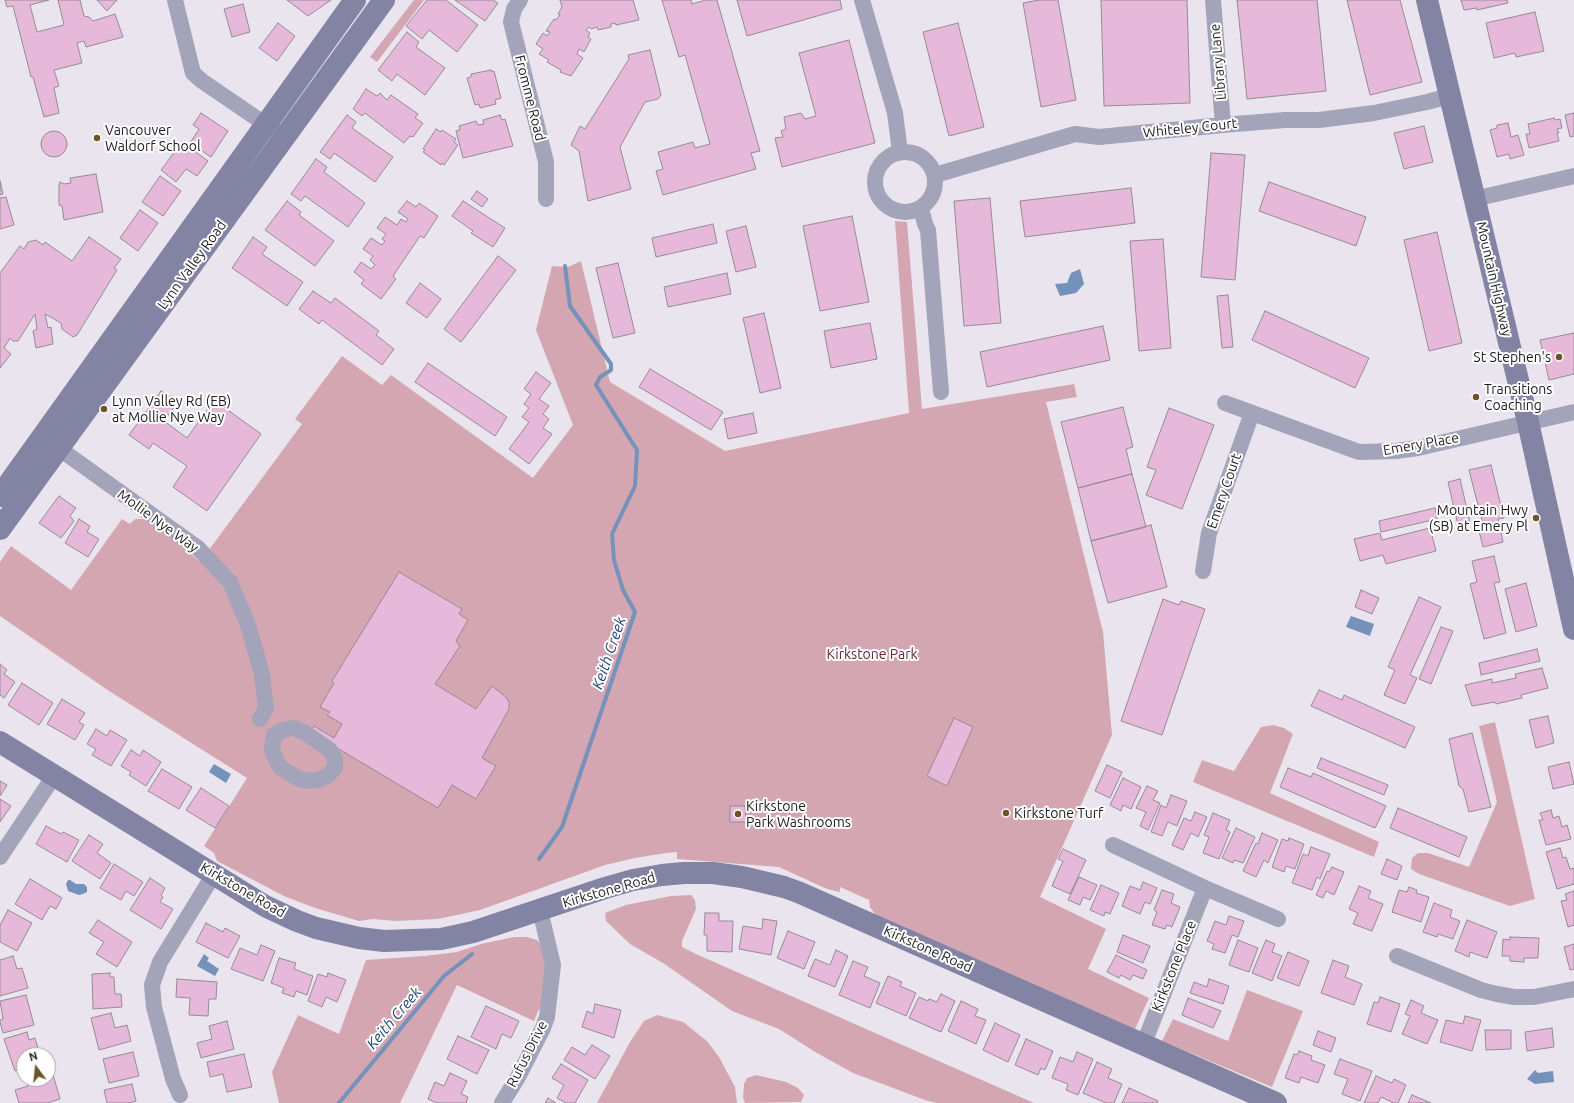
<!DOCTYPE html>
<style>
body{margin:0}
#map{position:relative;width:1574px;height:1103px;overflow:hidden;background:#eae4ef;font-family:Ubuntu,sans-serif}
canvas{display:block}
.north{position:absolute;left:16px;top:1047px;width:40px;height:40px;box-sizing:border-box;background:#fff;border:1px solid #a5a4a5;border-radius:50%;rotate:345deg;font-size:11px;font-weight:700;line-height:16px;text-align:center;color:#1d1b1f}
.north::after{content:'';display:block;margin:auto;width:14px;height:18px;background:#6c5424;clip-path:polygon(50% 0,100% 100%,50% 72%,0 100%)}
</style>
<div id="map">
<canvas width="1574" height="1103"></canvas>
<div class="north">N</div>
</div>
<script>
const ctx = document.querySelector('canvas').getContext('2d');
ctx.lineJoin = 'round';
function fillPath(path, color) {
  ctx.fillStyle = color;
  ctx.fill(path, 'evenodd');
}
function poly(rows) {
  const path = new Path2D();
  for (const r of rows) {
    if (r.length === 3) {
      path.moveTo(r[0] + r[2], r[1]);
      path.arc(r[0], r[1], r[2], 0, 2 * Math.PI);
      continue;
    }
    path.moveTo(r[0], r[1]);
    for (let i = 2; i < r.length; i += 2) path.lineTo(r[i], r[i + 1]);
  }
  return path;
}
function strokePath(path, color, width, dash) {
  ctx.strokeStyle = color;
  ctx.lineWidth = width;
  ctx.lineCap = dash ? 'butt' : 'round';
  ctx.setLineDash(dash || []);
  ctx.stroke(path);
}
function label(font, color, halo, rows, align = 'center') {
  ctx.font = font + ' Ubuntu,sans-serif';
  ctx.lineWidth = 4;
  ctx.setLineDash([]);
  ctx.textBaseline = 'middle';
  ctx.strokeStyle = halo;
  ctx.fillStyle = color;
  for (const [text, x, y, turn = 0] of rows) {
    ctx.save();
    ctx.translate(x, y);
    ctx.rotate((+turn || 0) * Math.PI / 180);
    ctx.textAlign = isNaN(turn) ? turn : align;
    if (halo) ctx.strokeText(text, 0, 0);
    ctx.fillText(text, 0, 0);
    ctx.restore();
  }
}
fillPath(poly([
 [414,0,424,0,377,62,370,57],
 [895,221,907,222,922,409,1074,384,1077,397,1046,402,1103,632,1112,735,1040,897,1106,929,1088,969,1149,998,1135,1029,883,919,875,914,870,907,869,900,840,887,840,892,827,889,779,867,677,859,677,852,666,853,635,858,605,865,480,910,438,919,395,921,373,919,359,921,315,908,284,896,217,861,214,853,204,846,247,778,109,691,0,616,0,562,11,546,71,590,122,519,130,524,135,519,148,519,170,534,200,562,302,424,295,419,342,356,382,385,391,375,533,478,573,425,536,330,552,266,568,267,581,261,610,382,725,451,909,413],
 [1495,722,1535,899,1510,906,1419,874,1411,869,1412,858,1418,853,1428,853,1469,867,1497,802,1479,726],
 [1273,725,1284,728,1293,734,1270,793,1379,842,1374,857,1193,782,1202,760,1234,771,1261,727],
 [691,895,695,900,696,909,682,941,682,947,696,954,1034,1103,937,1103,925,1100,853,1073,817,1053,779,1029,732,1011,663,963,630,944,606,921,605,913,626,905,671,896],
 [514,937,527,937,537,940,545,950,545,1000,538,1011,534,1021,457,985,400,1103,279,1103,272,1072,298,1015,339,1034,366,960,424,956,457,952,481,944],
 [1247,990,1303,1011,1272,1087,1162,1041,1173,1019,1228,1041],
 [657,1015,683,1022,707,1041,719,1057,735,1087,737,1103,597,1103,630,1042,644,1021],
 [756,1075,786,1082,798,1088,804,1095,801,1102,745,1103,743,1097,744,1084,747,1078]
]), '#d4a6b1');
fillPath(poly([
 [1080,269,1084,284,1076,293,1060,296,1055,284,1067,283,1071,273],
 [1351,616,1374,624,1370,636,1346,627],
 [214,764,231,774,226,783,209,772],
 [68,880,70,880,76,884,84,884,87,887,87,892,83,894,79,895,68,891,66,884],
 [204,954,209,958,207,961,219,969,215,976,197,966],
 [1535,1070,1538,1073,1553,1071,1554,1082,1535,1084,1527,1079]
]), '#7492ba');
strokePath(poly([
 [539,859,562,827,635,612,623,590,614,560,612,534,635,486,637,450,596,385,600,377,611,370,611,364,570,306,565,266],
 [339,1103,444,976,472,954]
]), '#7492ba', 4);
const building = poly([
 [5,0,49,0,30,5,37,32,64,25,58,0,80,0,84,16,89,17,93,21,115,14,123,37,86,47,84,41,77,43,82,63,54,70,59,86,54,88,59,113,44,117,33,77,31,77,13,6,7,7,5,0],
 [97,0,117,0,107,11,97,0],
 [287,0,331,0,308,16,287,0],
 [427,0,446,0,478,25,457,52,429,30,422,39,406,26,427,0],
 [455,0,493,0,498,3,485,21,455,0],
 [560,0,633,0,639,20,616,25,615,23,611,24,611,27,598,30,597,27,591,29,589,27,586,30,590,33,588,37,591,39,584,52,579,49,577,54,583,58,571,76,560,72,561,70,547,62,549,60,539,54,543,49,536,44,543,33,547,36,550,32,546,31,554,19,556,20,560,15,558,14,562,7,560,0],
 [662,0,691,0,692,4,706,0,717,0,760,151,751,153,756,169,663,195,656,171,663,169,658,152,693,142,695,148,710,144,685,55,679,57,662,0],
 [737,0,840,0,842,9,747,36,737,0],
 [1039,0,1058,0,1076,100,1041,107,1023,3,1039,0],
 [1101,0,1187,0,1190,103,1104,106,1101,0],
 [1237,0,1317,0,1326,91,1247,99,1237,0],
 [1347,0,1400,0,1422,82,1370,95,1347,0],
 [1461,0,1507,0,1508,3,1477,10,1477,8,1464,10,1461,0],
 [243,4,250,32,232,37,224,9,243,4],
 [1535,12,1544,51,1516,57,1515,53,1494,58,1486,23,1535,12],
 [278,23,295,36,277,61,259,48,278,23],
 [958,23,984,127,949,136,923,32,958,23],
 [407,32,419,42,416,47,445,68,425,95,397,74,392,81,378,70,407,32],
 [849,40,875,143,782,167,775,138,783,137,781,131,786,129,784,117,801,113,805,119,816,116,799,53,849,40],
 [650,50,661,95,658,99,645,102,620,147,631,189,588,201,579,151,571,145,580,126,585,129,629,59,628,55,650,50],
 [491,70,492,72,494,71,501,98,495,100,496,104,480,108,479,104,475,105,467,78,471,77,471,74,491,70],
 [366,89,377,96,380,93,387,100,391,95,418,114,415,118,423,123,413,137,410,136,404,143,365,113,362,116,353,109,366,89],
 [201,113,228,131,211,157,190,143,199,129,193,125,201,113],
 [1574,113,1574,136,1570,137,1565,115,1574,113],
 [347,115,356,122,352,128,393,157,375,182,334,153,330,159,320,152,347,115],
 [500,115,502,120,505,119,513,146,463,158,456,131,460,130,459,126,476,121,478,125,484,124,483,120,500,115],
 [1554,118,1555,120,1560,119,1562,128,1557,129,1559,133,1557,133,1559,141,1529,148,1526,134,1530,134,1528,124,1554,118],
 [1508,123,1511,137,1518,135,1524,155,1510,159,1509,154,1497,157,1490,130,1497,128,1497,125,1508,123],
 [1424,126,1433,162,1404,169,1394,133,1424,126],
 [436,129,441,132,442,130,456,139,454,142,458,145,444,165,442,163,441,165,423,152,425,150,423,149,436,129],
 [54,144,13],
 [182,142,208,161,197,176,186,169,176,182,161,170,182,142],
 [1211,153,1245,155,1235,280,1201,277,1211,153],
 [316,159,327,167,324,172,365,203,348,227,305,196,301,201,291,194,316,159],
 [96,174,103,212,64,220,62,206,59,205,59,185,60,182,64,184,71,183,70,178,96,174],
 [160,176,181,191,163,216,142,202,160,176],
 [0,181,3,194,0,195,0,181],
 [1269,182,1366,217,1356,246,1259,211,1269,182],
 [1131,188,1135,223,1025,237,1020,201,1131,188],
 [477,191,488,199,482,207,471,199,477,191],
 [6,197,14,225,0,229,0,198,6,197],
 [990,198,1001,323,964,326,954,201,990,198],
 [287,201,301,212,299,215,334,241,315,266,265,230,287,201],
 [407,201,416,207,419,203,438,216,424,238,420,236,393,276,396,279,381,299,361,284,364,280,354,272,361,262,371,269,375,265,370,260,373,256,363,249,371,238,382,245,385,241,382,239,386,234,377,228,385,217,397,225,401,219,406,222,408,219,398,212,407,201],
 [463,201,505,228,493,247,471,233,473,231,452,216,463,201],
 [140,210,158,223,138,251,120,238,140,210],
 [852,216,869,302,820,311,803,226,852,216],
 [713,224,717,243,656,257,652,238,713,224],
 [746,226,756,267,736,272,726,231,746,226],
 [1437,232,1462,343,1429,351,1404,240,1437,232],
 [89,237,121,259,114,268,117,270,77,335,73,337,62,329,61,323,45,314,48,328,51,327,53,344,36,348,33,331,37,329,35,314,18,341,13,341,10,338,4,348,11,354,0,368,0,273,20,246,24,249,28,242,36,240,43,245,45,242,72,261,89,237],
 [253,237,267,247,262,254,303,282,287,306,232,268,253,237],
 [1163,239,1171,348,1139,351,1130,241,1163,239],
 [498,256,516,270,461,342,444,329,498,256],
 [618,263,635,333,613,338,596,268,618,263],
 [727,273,731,294,668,307,664,287,727,273],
 [420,283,441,299,427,318,406,303,420,283],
 [313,291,331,303,335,298,379,331,376,335,394,349,382,365,322,320,319,324,299,309,313,291],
 [1228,295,1233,347,1222,348,1217,296,1228,295],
 [1265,311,1369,358,1355,388,1252,340,1265,311],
 [764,313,781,388,760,393,743,318,764,313],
 [870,323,877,359,831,368,824,331,870,323],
 [1103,326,1110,360,987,387,980,352,1103,326],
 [1574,333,1574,374,1549,380,1540,340,1574,333],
 [428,363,507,417,495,436,415,382,428,363],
 [650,369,723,412,711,430,639,387,650,369],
 [536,372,551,383,539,399,549,406,543,414,549,419,543,428,552,434,529,464,509,449,529,422,522,417,529,408,524,404,531,394,524,389,536,372],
 [161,391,178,402,164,421,187,438,214,400,261,434,207,511,173,487,187,466,153,443,149,449,129,435,161,391],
 [1123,407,1133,447,1126,449,1132,474,1078,488,1061,422,1123,407],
 [1169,408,1214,425,1182,509,1146,495,1156,470,1147,467,1169,408],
 [753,413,757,433,728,439,724,419,753,413],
 [1491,465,1504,518,1498,519,1503,542,1483,547,1477,523,1482,521,1469,470,1491,465],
 [1132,474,1146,527,1091,541,1078,488,1132,474],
 [1460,479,1470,522,1458,525,1448,482,1460,479],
 [59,496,76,508,70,516,74,521,61,538,39,523,59,496],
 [1435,508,1437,519,1381,532,1379,521,1435,508],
 [79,519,90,526,87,532,99,539,88,557,65,543,79,519],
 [1151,525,1167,587,1108,603,1091,541,1151,525],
 [1430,528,1436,551,1386,564,1383,555,1360,561,1354,539,1380,533,1382,540,1430,528],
 [1494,556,1500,582,1494,583,1506,633,1484,639,1470,584,1477,582,1472,561,1494,556],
 [399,572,462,609,459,614,468,620,456,641,460,646,435,684,476,709,492,686,506,697,509,702,509,709,482,758,496,766,476,799,452,785,438,808,310,732,314,726,334,738,342,724,327,715,330,712,320,707,334,683,332,681,399,572],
 [1526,583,1537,626,1516,632,1505,589,1526,583],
 [1361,590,1379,598,1372,614,1355,607,1361,590],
 [1419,597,1441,607,1410,675,1417,678,1405,704,1384,695,1395,670,1388,667,1419,597],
 [1163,599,1179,605,1181,601,1205,609,1162,735,1121,721,1163,599],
 [1441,627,1453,631,1431,684,1419,679,1441,627],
 [1537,649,1540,661,1481,675,1479,663,1537,649],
 [0,664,7,670,4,674,15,682,4,698,0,695,0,664],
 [1542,668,1548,688,1521,695,1522,698,1496,704,1495,702,1472,706,1465,685,1492,679,1492,683,1516,678,1515,674,1542,668],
 [22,683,53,703,39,725,8,705,22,683],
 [1319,690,1342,700,1344,695,1415,727,1405,748,1311,706,1319,690],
 [62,699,85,713,79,722,84,725,75,740,47,724,62,699],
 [1548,716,1554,743,1536,748,1529,720,1548,716],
 [954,718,973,727,947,786,927,776,954,718],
 [96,729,107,736,110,730,127,740,111,766,92,755,96,749,87,744,96,729],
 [1472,733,1491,807,1469,812,1463,789,1459,786,1449,739,1472,733],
 [131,750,140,756,143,750,161,762,146,786,129,775,131,772,121,766,131,750],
 [1321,758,1388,785,1384,795,1317,768,1321,758],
 [1569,762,1574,784,1553,789,1548,767,1569,762],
 [1107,765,1122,772,1110,798,1095,791,1107,765],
 [1288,768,1311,777,1313,773,1386,806,1375,828,1280,787,1288,768],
 [162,769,192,787,179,809,148,791,162,769],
 [1123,778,1141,787,1131,809,1123,805,1121,811,1110,805,1123,778],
 [0,781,7,785,0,796,0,781],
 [1147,786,1158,791,1153,800,1160,803,1148,830,1140,826,1146,812,1136,808,1147,786],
 [201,788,229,806,215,828,186,810,201,788],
 [1171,795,1187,801,1177,826,1168,822,1162,836,1151,832,1161,805,1166,808,1171,795],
 [0,799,11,806,0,822,0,799],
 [730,806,745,806,746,822,730,822,730,806],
 [1398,808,1467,837,1459,857,1390,828,1398,808],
 [1551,810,1553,818,1559,816,1562,827,1567,825,1571,839,1546,845,1539,820,1543,820,1540,813,1551,810],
 [1195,812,1207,817,1198,837,1191,833,1183,850,1172,845,1184,818,1191,821,1195,812],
 [1213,813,1230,820,1226,830,1230,832,1219,859,1203,853,1209,837,1204,835,1213,813],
 [46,826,61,834,63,832,79,840,67,862,36,844,46,826],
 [1236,828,1255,837,1243,863,1234,860,1233,863,1222,858,1236,828],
 [1262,833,1278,840,1268,863,1264,860,1256,877,1243,871,1256,843,1258,844,1262,833],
 [89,835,103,844,97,853,111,863,100,879,72,861,89,835],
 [1289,838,1304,844,1295,869,1286,866,1284,872,1272,867,1282,839,1288,841,1289,838],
 [1311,847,1330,854,1320,879,1317,877,1312,890,1292,883,1303,854,1308,856,1311,847],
 [1560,848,1563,858,1566,857,1570,869,1574,868,1574,884,1557,889,1546,852,1560,848],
 [1063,849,1086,860,1070,894,1052,886,1063,861,1058,859,1063,849],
 [1387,859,1402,866,1397,880,1381,874,1387,859],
 [114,864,143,882,134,896,126,891,121,900,100,888,114,864],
 [1332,867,1344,872,1334,895,1326,891,1323,898,1316,895,1327,871,1329,872,1332,867],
 [1079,877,1097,885,1090,900,1083,897,1080,905,1068,900,1079,877],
 [150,878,165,888,161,895,163,897,160,902,173,909,161,929,130,910,150,878],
 [30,879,62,898,56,909,50,906,42,920,15,904,30,879],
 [1143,882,1157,888,1150,904,1145,902,1140,914,1122,906,1130,886,1140,890,1143,882],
 [1101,885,1119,893,1110,914,1105,912,1104,916,1090,910,1101,885],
 [1359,886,1371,891,1368,898,1383,904,1372,931,1353,924,1358,913,1349,909,1359,886],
 [1409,887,1417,890,1416,893,1429,897,1421,922,1392,912,1399,890,1407,892,1409,887],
 [1162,890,1174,894,1171,903,1180,907,1172,927,1167,925,1165,929,1152,925,1157,912,1154,910,1162,890],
 [1574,891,1574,925,1568,927,1561,901,1567,900,1565,894,1574,891],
 [1434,903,1452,910,1450,917,1460,921,1453,939,1438,934,1437,937,1423,932,1434,903],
 [8,910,32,923,17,951,0,942,0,925,8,910],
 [705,913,719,913,719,921,733,921,732,952,707,951,707,935,704,935,705,913],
 [1229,916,1244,921,1238,937,1232,935,1225,953,1212,949,1214,944,1207,941,1215,921,1226,925,1229,916],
 [763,919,777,921,771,955,739,949,743,926,762,929,763,919],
 [98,920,132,942,117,967,96,954,104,942,89,933,98,920],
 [1467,920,1497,932,1487,958,1470,952,1469,957,1455,951,1467,920],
 [206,923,223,932,225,928,240,936,228,958,196,942,206,923],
 [788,931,815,942,804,969,777,958,788,931],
 [1123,935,1150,946,1143,963,1117,952,1123,935],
 [1510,937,1539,938,1538,958,1524,958,1524,962,1510,961,1510,956,1502,956,1503,939,1510,940,1510,937],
 [1238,940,1258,948,1249,972,1229,965,1238,940],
 [1266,940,1275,944,1272,952,1282,956,1272,981,1252,973,1266,940],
 [1574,944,1574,969,1570,970,1564,947,1574,944],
 [261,945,275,951,263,981,231,969,240,948,257,955,261,945],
 [836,950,848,956,835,987,808,976,815,959,830,965,836,950],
 [1288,952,1309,961,1299,986,1277,978,1288,952],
 [1116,955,1147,970,1143,979,1133,975,1130,980,1121,975,1119,978,1107,972,1116,955],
 [13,956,17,969,22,968,28,988,0,996,0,960,13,956],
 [279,958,296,963,294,969,313,976,307,995,296,991,294,997,282,993,284,988,271,983,279,958],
 [1333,960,1349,966,1345,977,1362,984,1354,1005,1321,993,1333,960],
 [853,961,868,967,864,976,880,983,870,1008,839,995,853,961],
 [110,973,110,977,114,977,115,994,121,994,122,1007,93,1009,92,974,110,973],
 [328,973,346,980,337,1002,326,997,322,1007,308,1001,318,974,327,977,328,973],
 [888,976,902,982,900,986,916,993,906,1016,876,1003,888,976],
 [177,979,217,982,216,999,209,999,208,1016,189,1015,190,998,176,997,177,979],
 [1209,979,1229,986,1223,1004,1190,993,1194,982,1207,987,1209,979],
 [941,994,955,1001,941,1032,909,1018,919,997,928,1001,929,999,937,1002,941,994],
 [26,995,34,1025,3,1033,0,1022,0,1020,3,1019,0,1001,26,995],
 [1380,997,1400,1004,1391,1032,1367,1024,1374,1002,1378,1003,1380,997],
 [1188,998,1221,1011,1213,1028,1182,1015,1188,998],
 [1411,1000,1424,1006,1421,1013,1438,1020,1427,1044,1402,1034,1410,1016,1405,1014,1411,1000],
 [961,1001,978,1009,975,1016,986,1020,976,1044,948,1031,961,1001],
 [595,1004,621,1010,614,1038,582,1027,587,1011,593,1014,595,1004],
 [486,1006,519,1021,511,1038,502,1034,496,1049,471,1037,486,1006],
 [111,1013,115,1028,127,1025,131,1041,99,1050,91,1018,111,1013],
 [1465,1016,1481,1020,1472,1051,1440,1042,1446,1020,1463,1024,1465,1016],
 [227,1021,234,1049,201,1058,197,1043,212,1039,209,1026,227,1021],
 [995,1023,1020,1035,1008,1062,983,1050,995,1023],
 [1552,1028,1554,1047,1527,1051,1525,1032,1552,1028],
 [1485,1030,1511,1030,1511,1049,1486,1050,1485,1030],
 [1318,1031,1336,1038,1331,1052,1313,1045,1318,1031],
 [27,1032,29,1040,35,1038,40,1055,24,1055,24,1068,15,1071,4,1039,27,1032],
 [458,1036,489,1050,477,1074,447,1059,458,1036],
 [1026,1039,1053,1051,1045,1070,1041,1068,1038,1075,1015,1065,1026,1039],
 [592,1045,610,1056,595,1079,564,1060,572,1047,585,1055,592,1045],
 [1299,1051,1312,1056,1311,1060,1325,1065,1318,1083,1301,1077,1299,1083,1285,1078,1294,1054,1297,1055,1299,1051],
 [133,1052,139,1076,109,1083,103,1059,133,1052],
 [1077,1052,1093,1059,1078,1095,1066,1090,1068,1084,1052,1078,1060,1057,1073,1062,1077,1052],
 [244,1054,252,1087,227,1092,223,1074,210,1077,207,1062,244,1054],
 [1340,1059,1372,1071,1360,1101,1342,1094,1348,1079,1334,1074,1340,1059],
 [1097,1062,1112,1069,1108,1078,1122,1084,1114,1103,1106,1103,1083,1093,1097,1062],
 [48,1064,50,1064,60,1099,47,1103,19,1103,15,1090,28,1086,25,1079,48,1079,48,1064],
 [561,1064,588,1080,575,1103,566,1103,557,1098,564,1085,552,1078,561,1064],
 [450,1073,467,1081,461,1094,468,1097,466,1103,437,1103,428,1099,435,1082,444,1086,450,1073],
 [1376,1076,1392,1083,1394,1079,1406,1085,1398,1103,1394,1103,1381,1097,1378,1103,1364,1103,1376,1076],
 [132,1084,136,1101,129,1103,107,1103,104,1090,132,1084],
 [1129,1088,1158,1101,1157,1103,1122,1103,1129,1088],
 [1412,1095,1431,1103,1408,1103,1412,1095],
 [548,1098,556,1103,545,1103,548,1098]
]);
fillPath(building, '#e6b8d9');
strokePath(building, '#968b93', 1);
strokePath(poly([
 [175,0,193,73,202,81,284,137],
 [520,0,514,9,511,22,546,162,546,199],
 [862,0,895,113,900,152],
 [1213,0,1223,125],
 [905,182,30],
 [935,175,1075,134,1099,137,1223,125,1285,120,1319,120,1374,113,1427,102,1449,96],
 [1474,199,1574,176],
 [921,208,925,224,928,230,941,392],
 [1225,403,1359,452,1396,451,1418,448,1574,412],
 [50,442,198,548,230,582,248,625,262,674,266,708,260,719],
 [1203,571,1209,533,1252,413],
 [294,728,307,734,330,750,335,759,335,768,327,776,318,780,308,781,297,778,281,768,277,762,272,750,274,735,283,730,294,728],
 [1113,845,1205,888,1278,919],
 [0,857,54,776],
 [1397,956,1481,990,1497,994,1514,997,1534,997,1574,989],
 [1141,1043,1148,1033,1205,888],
 [180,1095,173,1079,154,1007,152,985,160,962,214,874],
 [502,1103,518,1077,543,1028,547,1017,553,965,540,910]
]), '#a3a4ba', 16);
strokePath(poly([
 [1427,0,1528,422,1574,629],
 [0,496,355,0],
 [0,529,384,0],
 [0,742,265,906,297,921,316,928,359,938,384,941,441,939,473,932,605,888,633,880,662,875,684,873,713,873,742,877,784,887,798,892,1276,1103]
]), '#8384a4', 22);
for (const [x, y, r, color] of [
 [97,138,4,"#6c5424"],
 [1559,357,4,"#6c5424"],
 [1476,397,4,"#6c5424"],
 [104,409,4,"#6c5424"],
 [1536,518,4,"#6c5424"],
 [1006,813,4,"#6c5424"],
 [738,814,4,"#6c5424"]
]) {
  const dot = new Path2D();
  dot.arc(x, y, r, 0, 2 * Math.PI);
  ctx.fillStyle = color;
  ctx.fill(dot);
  strokePath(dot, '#fff', 1.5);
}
label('14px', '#1d1b1f', '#fff', [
 ["Library Lane",1218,62,-95],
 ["Fromme Road",530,98,76],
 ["Whiteley Court",1190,128,-6],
 ["Lynn Valley Road",192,265,-54],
 ["Mountain Highway",1494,279,77],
 ["Emery Place",1421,444,-10],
 ["Emery Court",1224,491,-71],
 ["Mollie Nye Way",158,521,36],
 ["Kirkstone Road",243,890,30],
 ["Kirkstone Road",609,890,-16],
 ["Kirkstone Road",928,949,24],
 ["Kirkstone Place",1174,966,-68],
 ["Rufus Drive",527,1054,-63]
]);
label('14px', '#1d1b1f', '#fff', [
 ["Vancouver",105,130],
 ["Waldorf School",105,146],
 ["St Stephen's",1551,357,"right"],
 ["Transitions",1484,389],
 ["Coaching",1484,405],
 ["Lynn Valley Rd (EB)",112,401],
 ["at Mollie Nye Way",112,417],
 ["Mountain Hwy",1528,510,"right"],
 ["(SB) at Emery Pl",1528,526,"right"],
 ["Kirkstone",746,806],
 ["Park Washrooms",746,822],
 ["Kirkstone Turf",1014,813]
], 'left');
label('14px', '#67243a', '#fff', [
 ["Kirkstone Park",872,654]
]);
label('italic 15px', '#1c4478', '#fff', [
 ["Keith Creek",609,653,-71],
 ["Keith Creek",394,1018,-50]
]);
</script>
